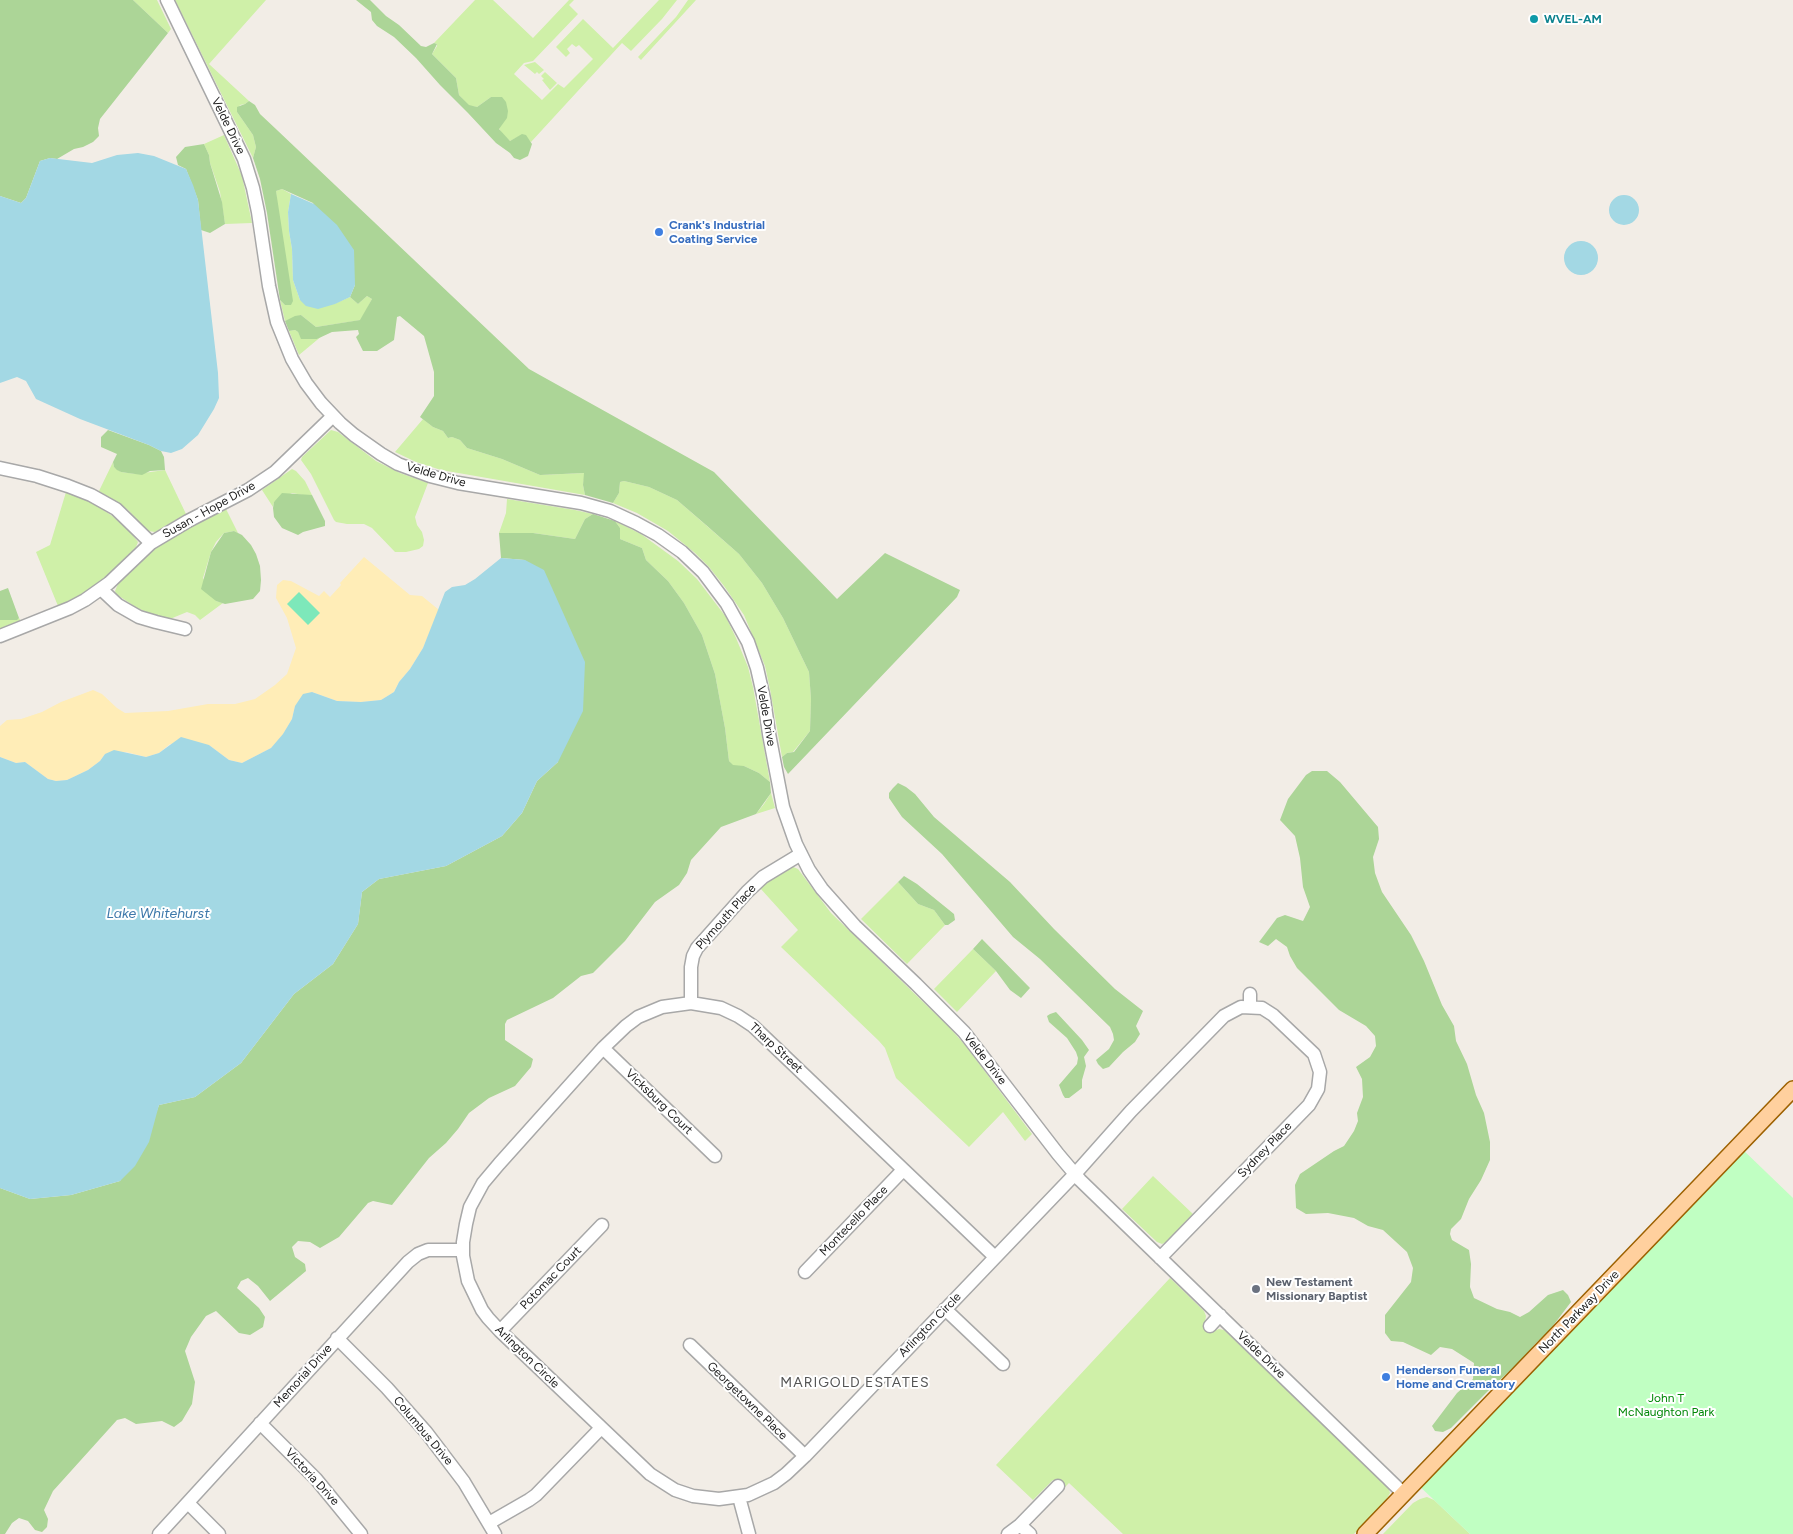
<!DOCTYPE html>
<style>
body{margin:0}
canvas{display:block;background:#f2ede6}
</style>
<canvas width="1793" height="1534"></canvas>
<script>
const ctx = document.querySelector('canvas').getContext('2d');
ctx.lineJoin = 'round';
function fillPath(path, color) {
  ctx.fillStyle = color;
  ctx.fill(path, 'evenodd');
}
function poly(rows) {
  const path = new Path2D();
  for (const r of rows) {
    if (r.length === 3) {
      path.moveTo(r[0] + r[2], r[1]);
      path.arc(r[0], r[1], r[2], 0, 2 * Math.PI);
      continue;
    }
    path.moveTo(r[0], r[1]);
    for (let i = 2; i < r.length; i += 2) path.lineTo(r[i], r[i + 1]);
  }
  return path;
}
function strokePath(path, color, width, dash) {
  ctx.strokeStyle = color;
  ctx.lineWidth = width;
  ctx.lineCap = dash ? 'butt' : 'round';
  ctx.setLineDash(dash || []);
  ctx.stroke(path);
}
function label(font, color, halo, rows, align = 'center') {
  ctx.font = font + ' Figtree,sans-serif';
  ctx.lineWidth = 4;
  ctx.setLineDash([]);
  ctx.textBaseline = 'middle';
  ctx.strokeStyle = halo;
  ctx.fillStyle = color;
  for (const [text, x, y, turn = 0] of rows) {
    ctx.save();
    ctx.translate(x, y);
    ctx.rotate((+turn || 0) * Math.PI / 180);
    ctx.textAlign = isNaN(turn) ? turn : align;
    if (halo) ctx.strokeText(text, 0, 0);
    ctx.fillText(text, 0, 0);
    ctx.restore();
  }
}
fillPath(poly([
 [133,0,157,0,171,29,168,33],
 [175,0,266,0,209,64,249,101,245,104,240,105,237,112,253,135,256,147,253,158],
 [475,0,493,0,533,38,569,0,574,0,569,5,578,14,533,61,524,63,514,74,542,100,558,84,564,88,593,59,579,45,576,47,572,44,567,49,570,53,566,57,556,47,583,19,613,48,659,0,677,0,662,19,631,51,622,43,531,142,522,135,510,141,502,134,499,128,491,97,477,107,469,106,459,95,456,78,432,54,437,46,437,44,434,43],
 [688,0,696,0,641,60,638,57,676,17],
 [535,62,544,70,539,74,537,72,535,74,524,65],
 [545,72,557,83,550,90,542,80,544,79,541,76],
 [224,135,242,176,252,223,225,224,220,192,210,163,209,155,204,144],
 [282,189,291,194,288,212,289,231,292,249,293,280,300,300,334,304,350,297,358,304,367,296,372,299,361,320,316,327,301,315,285,321,280,300,285,305,276,191],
 [295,330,298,332,300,336,305,339,317,339,323,335,299,355,289,331],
 [423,419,433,427,443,431,448,438,452,437,460,440,467,448,502,459,540,475,585,473,583,485,585,495,441,470,416,462,395,452],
 [331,430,338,432,376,461,400,473,428,483,415,517,417,525,422,532,424,540,423,546,419,549,406,552,395,552,372,528,364,524,347,524,336,522,334,520,311,474,301,460,302,457],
 [113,462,114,467,121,472,136,474,165,470,186,514,155,532,148,531,128,510,99,491],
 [292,469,296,471,305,481,312,495,303,495,292,493,274,502,273,507,262,490],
 [624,481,649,487,677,500,739,554,762,583,783,618,809,672,811,699,810,731,793,752,787,753,782,757,770,689,765,666,744,615,724,586,709,567,695,553,668,531,637,513,613,503,619,493,620,482],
 [66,492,89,501,111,515,127,528,138,542,136,547,105,578,81,595,58,606,36,552,50,545],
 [507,499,575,510,593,514,585,519,575,539,533,533,499,533,506,513],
 [226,509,238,533,234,531,224,533,216,542,211,552,203,578,216,601,223,603,200,620,195,615,187,612,170,619,151,614,137,608,116,594,115,591,118,584,157,547,184,530],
 [615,521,641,534,678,561,697,579,726,617,736,638,748,667,753,687,770,782,759,773,744,766,733,766,729,761,725,728,715,674,702,635,684,603,668,581,646,560,642,548,620,539,620,528],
 [19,618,21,621,0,629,0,620,15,620],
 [771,793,775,808,756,814,764,804],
 [791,866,798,869,831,913,949,1027,965,1045,1032,1134,1025,1141,1003,1112,969,1147,896,1078,885,1048,879,1041,781,947,798,930,760,888],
 [898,882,918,904,934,910,945,925,907,964,861,919],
 [973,949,996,971,957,1012,934,989],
 [1153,1176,1193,1214,1166,1242,1162,1244,1157,1242,1122,1209],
 [1170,1278,1204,1311,1206,1316,1205,1322,1214,1331,1219,1329,1224,1330,1388,1486,1390,1493,1385,1502,1354,1534,1123,1534,1069,1483,1063,1489,1053,1480,1033,1500,996,1465],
 [1427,1497,1434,1500,1470,1534,1383,1534,1413,1503,1420,1499]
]), '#cff0a8');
fillPath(poly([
 [0,0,133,0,168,33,100,119,98,128,99,136,93,142,83,147,74,149,57,159,50,158,40,161,26,198,21,203,0,196],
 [356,0,370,0,386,16,399,25,421,46,426,47,434,43,437,44,432,54,456,78,459,95,469,105,477,107,491,97,502,97,506,102,508,111,507,118,499,129,510,141,522,134,526,135,532,144,528,156,520,160,514,158,510,153,496,143,468,113,440,85,416,58,394,37,377,26,372,20,371,12],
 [249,101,255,105,260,114,277,130,529,369,714,472,837,599,885,553,960,590,957,597,788,774,784,767,782,757,787,753,794,752,810,731,811,699,809,672,783,618,762,583,739,554,706,525,677,500,649,487,624,481,620,482,619,493,613,503,585,495,583,485,584,473,540,475,502,459,467,448,460,440,452,437,448,438,443,431,433,427,420,417,434,396,434,372,424,336,400,316,397,317,394,340,377,351,363,351,356,337,359,334,358,330,332,332,317,339,301,339,298,332,295,330,289,331,285,321,295,316,301,315,316,327,360,320,372,299,367,296,358,304,350,297,355,285,313,203,282,189,276,191,293,301,291,305,285,305,280,300,267,213,260,179,253,158,256,147,253,135,237,112,237,107,245,104],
 [204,144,209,155,210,163,222,202,225,224,210,233,201,230,198,200,186,169,178,165,176,157,185,147],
 [108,430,149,445,161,451,164,457,165,470,150,471,142,475,121,472,117,470,114,467,113,462,117,454,101,447,101,437],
 [282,493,312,495,325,521,325,526,303,532,298,535,282,528,274,517,273,508,274,502],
 [593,514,615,521,620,528,620,539,642,548,646,560,668,581,684,603,702,635,715,674,725,728,729,761,733,765,744,766,759,773,770,782,771,793,756,814,721,827,691,860,687,873,679,885,655,902,625,941,593,973,581,976,553,998,507,1020,505,1024,505,1040,533,1059,531,1067,515,1086,489,1098,469,1113,458,1129,446,1143,429,1158,392,1205,373,1201,368,1203,339,1237,320,1248,310,1242,298,1241,292,1247,295,1257,305,1264,306,1271,270,1301,258,1286,248,1278,241,1281,237,1288,259,1308,265,1317,263,1327,250,1335,239,1333,216,1311,206,1316,191,1337,185,1351,195,1382,192,1404,182,1421,174,1427,162,1421,136,1424,125,1418,117,1420,53,1491,44,1510,48,1519,47,1527,42,1532,35,1530,28,1521,19,1518,12,1523,5,1534,0,1534,0,1188,30,1199,71,1195,120,1181,155,1116,159,1105,195,1097,241,1063,294,994,333,964,358,924,362,892,379,879,446,866,502,836,522,813,537,781,558,762,525,560,501,558,499,533,533,533,575,539,585,519],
 [234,531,242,535,251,545,256,554,260,566,261,580,260,591,253,599,225,604,216,601,201,589,211,552,224,533],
 [8,588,19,618,17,620,0,620,0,591],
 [1312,771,1327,771,1340,782,1378,827,1379,839,1373,857,1375,873,1382,892,1411,935,1424,961,1442,1005,1454,1026,1456,1041,1467,1064,1476,1095,1484,1113,1490,1142,1490,1160,1481,1180,1469,1199,1461,1219,1451,1229,1450,1234,1452,1240,1469,1250,1471,1264,1470,1287,1474,1298,1497,1309,1510,1312,1520,1317,1529,1312,1548,1295,1563,1290,1568,1295,1571,1302,1549,1331,1536,1343,1519,1362,1488,1391,1451,1428,1443,1432,1435,1431,1432,1426,1457,1393,1473,1379,1474,1363,1452,1349,1440,1347,1431,1355,1403,1342,1391,1341,1385,1333,1385,1315,1411,1282,1413,1268,1407,1252,1383,1230,1368,1226,1354,1218,1328,1213,1306,1214,1296,1208,1295,1185,1300,1174,1334,1151,1344,1146,1354,1131,1358,1121,1357,1113,1363,1097,1362,1079,1356,1067,1370,1057,1376,1046,1375,1036,1366,1026,1339,1010,1297,968,1290,956,1287,947,1276,939,1268,946,1259,942,1277,918,1285,915,1303,921,1310,907,1303,887,1300,858,1295,836,1280,820,1288,799,1306,775],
 [898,783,906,787,915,794,934,817,1010,882,1054,929,1115,989,1143,1011,1136,1026,1140,1034,1135,1042,1123,1052,1109,1067,1103,1069,1098,1064,1096,1060,1109,1049,1114,1040,1113,1034,1110,1027,1040,959,1013,937,942,854,902,817,889,798,889,793,893,788],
 [904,876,917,884,954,914,955,920,948,925,945,925,934,910,918,904,898,882],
 [982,939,1030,988,1021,998,1010,990,996,971,973,949],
 [1056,1012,1082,1040,1089,1050,1084,1057,1086,1066,1082,1080,1082,1088,1069,1098,1065,1098,1063,1095,1059,1085,1077,1064,1078,1058,1076,1052,1067,1038,1049,1022,1047,1016,1050,1014]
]), '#acd597');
fillPath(poly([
 [364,557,410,595,422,596,439,610,423,648,410,669,399,682,394,692,381,700,361,702,337,701,312,692,295,706,292,719,283,735,271,748,242,763,229,760,209,745,170,744,159,753,146,757,126,752,105,754,100,761,88,770,67,780,56,781,48,779,25,762,16,763,0,757,0,726,7,720,21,719,42,712,61,702,93,690,102,694,117,708,125,713,168,711,208,704,235,704,255,699,275,685,287,674,296,648,287,618,276,598,277,585,283,580,291,581,319,596,324,591,330,597,341,585,340,583]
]), '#ffedb7');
fillPath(poly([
 [1739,1146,1793,1198,1793,1534,1470,1534,1415,1482]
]), '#c0ffc2');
fillPath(poly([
 [299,592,320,613,308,625,287,604]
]), '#7de8ba');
fillPath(poly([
 [138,153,154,156,186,169,193,185,198,200,218,373,219,398,214,409,198,435,182,449,171,453,161,451,149,445,80,419,36,399,26,381,17,377,0,383,0,196,21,203,26,198,40,161,50,158,92,163,117,155],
 [291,194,314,204,337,225,354,250,355,285,350,297,335,304,318,309,306,306,300,300,293,280,292,249,289,231,288,212],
 [1624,210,15],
 [1581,258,17],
 [501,558,525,560,544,570,585,662,583,711,558,762,537,781,522,813,502,836,446,866,379,879,362,892,358,924,333,964,294,994,241,1063,195,1097,159,1105,149,1142,135,1166,120,1181,71,1195,30,1199,0,1188,0,757,16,763,25,762,48,779,56,781,67,780,88,770,100,761,105,754,114,750,146,757,159,753,181,737,209,745,229,760,242,763,271,748,283,734,292,719,295,706,303,694,312,692,337,701,361,702,381,700,394,692,399,682,410,669,423,648,445,592,452,587,465,585,475,579]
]), '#a3d8e4');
const minor = poly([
 [167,0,244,159,253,188,258,212,269,286,277,322,292,359,306,383,321,403,340,423,354,435,381,454,398,464,430,476,458,483,581,503,610,511,636,523,658,535,682,552,703,572,727,604,748,642,757,668,764,699,769,734,783,807,796,844,809,870,822,889,855,926,916,984,964,1032,1058,1154,1080,1180,1404,1494],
 [0,468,37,476,68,486,91,495,116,509,151,543],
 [101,589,118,605,139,617,156,622,185,629],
 [0,636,70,608,85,600,109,583,151,543,188,521,248,490,275,472,333,416],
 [691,1003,691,967,693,956,697,948,747,892,763,877,801,854],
 [1250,1006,1250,994],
 [603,1048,715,1156],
 [995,1257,753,1026,738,1016,721,1008,691,1003,662,1007,638,1017,626,1026,603,1048,499,1164,483,1183,470,1207,466,1224,463,1242,463,1256,468,1281,482,1310,488,1318,500,1331,650,1474,675,1490,693,1496,719,1499,748,1495,774,1483,786,1474,805,1456,1075,1174,1131,1111,1224,1016,1241,1007,1262,1008,1273,1015,1314,1054,1320,1072,1318,1089,1309,1105,1160,1258],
 [805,1272,903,1170],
 [945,1309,1003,1364],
 [1210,1326,1220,1315],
 [500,1331,602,1225],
 [337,1338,387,1388,426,1432,464,1482,495,1534],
 [690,1345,805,1456],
 [260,1423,316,1479,361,1534],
 [739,1497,749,1534],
 [188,1503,219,1534],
 [489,1523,529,1500,536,1495,601,1428],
 [1020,1525,1030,1534],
 [159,1534,408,1262,418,1254,428,1250,463,1250],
 [1008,1534,1020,1525,1058,1486]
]);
const major = poly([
 [1365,1534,1793,1089]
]);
strokePath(minor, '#a8a8a8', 15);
strokePath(major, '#9d6100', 18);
strokePath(minor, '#fff', 12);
strokePath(major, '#ffd09e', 15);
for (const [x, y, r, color] of [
 [1534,19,5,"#0f9aa8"],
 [659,232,5,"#3f7fe0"],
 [1256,1289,5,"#6b7280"],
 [1386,1377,5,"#3f7fe0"]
]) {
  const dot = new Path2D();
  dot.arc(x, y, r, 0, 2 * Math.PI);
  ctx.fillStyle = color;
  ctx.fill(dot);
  strokePath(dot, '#fff', 2);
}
label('bold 12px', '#0d838f', '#fff', [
 ["WVEL-AM",1544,19]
], 'left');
label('12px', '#212121', '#fff', [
 ["Velde Drive",228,126,64],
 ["Velde Drive",436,475,16],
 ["Susan - Hope Drive",209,510,-29],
 ["Velde Drive",766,716,80],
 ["Plymouth Place",726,917,-48],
 ["Tharp Street",776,1048,43],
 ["Velde Drive",985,1059,52],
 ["Vicksburg Court",659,1102,44],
 ["Sydney Place",1265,1150,-46],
 ["Montecello Place",854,1221,-46],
 ["Potomac Court",551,1278,-46],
 ["North Parkway Drive",1579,1312,-46],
 ["Arlington Circle",930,1325,-46],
 ["Velde Drive",1261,1355,44],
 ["Arlington Circle",527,1357,44],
 ["Memorial Drive",303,1376,-48],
 ["Georgetowne Place",747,1401,44],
 ["Columbus Drive",423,1431,50],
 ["Victoria Drive",312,1477,47]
]);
label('bold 12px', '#366cbe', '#fff', [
 ["Crank's Industrial",669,225],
 ["Coating Service",669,239],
 ["Henderson Funeral",1396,1370],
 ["Home and Crematory",1396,1384]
], 'left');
label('bold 12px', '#5b616d', '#fff', [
 ["New Testament",1266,1282],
 ["Missionary Baptist",1266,1296]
], 'left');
label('12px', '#018706', '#fff', [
 ["John T",1666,1398],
 ["McNaughton Park",1666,1412]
]);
label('italic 14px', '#3d78aa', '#fff', [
 ["Lake Whitehurst",158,914]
]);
ctx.letterSpacing = '1px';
label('14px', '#545454', '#fff', [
 ["MARIGOLD ESTATES",855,1383]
]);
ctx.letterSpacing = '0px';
</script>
